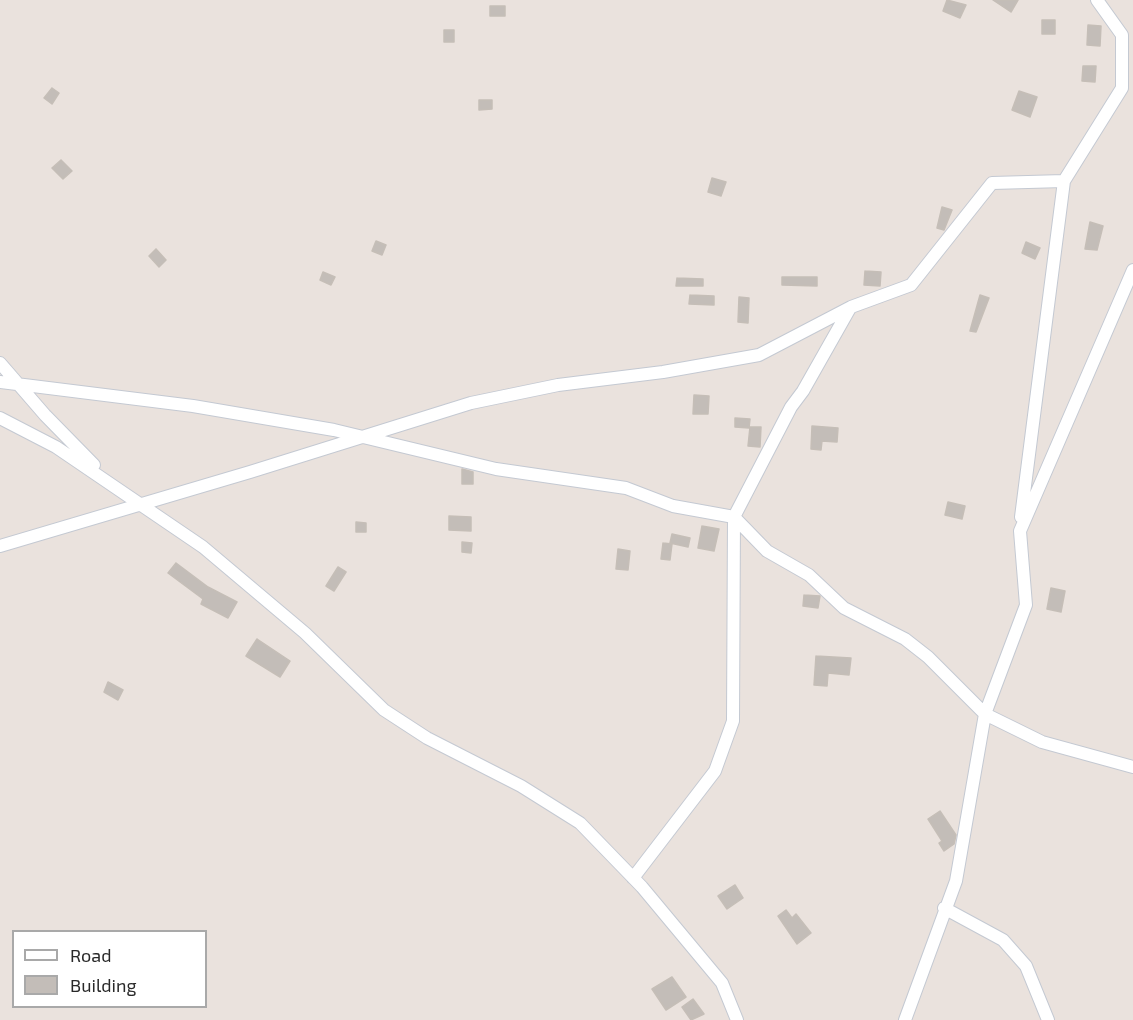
<!DOCTYPE html>
<style>
body{margin:0}
#map{position:relative;width:1133px;height:1020px;overflow:hidden;background:#eae2dd;font-family:"Exo 2",sans-serif}
canvas{display:block}
.legend{position:absolute;left:12px;top:930px;width:195px;height:78px;box-sizing:border-box;background:#fff;border:2px solid #a9a9a9;margin:0;padding:8px 10px;list-style:none;font-size:18px;color:#292929}
.legend li{display:flex;align-items:center;gap:12px;height:30px}
.legend b{width:30px;border:2px solid #a9a9a9}
</style>
<div id="map">
<canvas width="1133" height="1020"></canvas>
<ul class="legend">
<li><b style="height:8px;background:#fff"></b>Road</li>
<li><b style="height:16px;background:#c3bdb8"></b>Building</li>
</ul>
</div>
<script>
const ctx = document.querySelector('canvas').getContext('2d');
ctx.lineJoin = 'round';
function fillPath(path, color) {
  ctx.fillStyle = color;
  ctx.fill(path, 'evenodd');
}
function poly(rows) {
  const path = new Path2D();
  for (const r of rows) {
    path.moveTo(r[0], r[1]);
    for (let i = 2; i < r.length; i += 2) path.lineTo(r[i], r[i + 1]);
  }
  return path;
}
function strokePath(path, color, width, dash) {
  ctx.strokeStyle = color;
  ctx.lineWidth = width;
  ctx.lineCap = dash ? 'butt' : 'round';
  ctx.setLineDash(dash || []);
  ctx.stroke(path);
}
const building = poly([
 [947,0,966,5,960,18,943,11,947,0],
 [993,0,1018,0,1011,12,993,0],
 [490,6,505,6,505,16,490,16,490,6],
 [1042,20,1055,20,1055,34,1042,34,1042,20],
 [1088,25,1101,26,1100,46,1087,45,1088,25],
 [444,30,454,30,454,42,444,42,444,30],
 [1083,66,1096,66,1095,82,1082,81,1083,66],
 [52,88,59,93,52,104,44,98,52,88],
 [1019,91,1037,97,1030,117,1012,110,1019,91],
 [479,100,492,100,492,109,479,110,479,100],
 [61,160,72,171,63,179,52,168,61,160],
 [712,178,726,182,721,196,708,192,712,178],
 [942,207,952,210,944,230,937,228,942,207],
 [1090,222,1103,226,1097,250,1085,249,1090,222],
 [376,241,386,245,382,255,372,251,376,241],
 [1026,242,1040,248,1035,259,1022,253,1026,242],
 [156,249,166,260,159,267,149,256,156,249],
 [865,271,881,272,880,286,864,285,865,271],
 [323,272,335,277,331,285,320,280,323,272],
 [782,277,817,277,817,286,782,285,782,277],
 [677,278,703,279,703,286,676,286,677,278],
 [690,295,714,296,714,305,689,304,690,295],
 [980,295,989,298,976,332,970,331,980,295],
 [739,297,749,298,748,323,738,322,739,297],
 [694,395,709,396,708,414,693,414,694,395],
 [735,418,750,419,749,428,735,427,735,418],
 [812,426,838,428,837,442,822,441,821,450,811,449,812,426],
 [750,427,761,427,760,447,748,446,750,427],
 [462,469,473,472,473,484,462,484,462,469],
 [948,502,965,506,962,519,945,515,948,502],
 [449,516,471,517,471,531,449,530,449,516],
 [356,522,366,523,366,532,356,532,356,522],
 [702,526,719,529,714,551,698,548,702,526],
 [672,534,690,538,688,547,670,543,672,534],
 [462,542,472,543,471,553,462,552,462,542],
 [663,543,672,544,670,560,661,559,663,543],
 [618,549,630,551,628,570,616,569,618,549],
 [176,563,208,587,237,602,228,618,201,604,203,599,168,573,176,563],
 [338,567,346,572,334,591,326,586,338,567],
 [1051,588,1065,591,1061,612,1047,609,1051,588],
 [804,595,820,596,818,608,803,606,804,595],
 [257,639,290,661,280,677,246,656,257,639],
 [816,656,851,658,849,675,828,673,827,686,814,685,816,656],
 [108,682,123,690,118,700,104,692,108,682],
 [940,811,956,835,954,844,944,851,939,843,942,841,928,819,940,811],
 [735,885,743,898,727,909,718,896,735,885],
 [786,910,792,918,796,914,811,933,797,944,778,916,786,910],
 [672,977,686,997,666,1010,652,989,672,977],
 [693,999,704,1014,691,1020,682,1007,693,999]
]);
fillPath(building, '#c3bdb8');
strokePath(building, '#c5beb7', 1.5);
const street = poly([
 [0,363,45,415,94,465],
 [0,382,193,406,334,430,496,469,626,488,673,506,734,517,767,551,809,575,844,608,905,639,928,657,985,714,1042,742,1133,767],
 [0,418,56,447,203,547,305,633,384,710,427,738,521,786,580,823,642,887,722,983,737,1020],
 [1021,517,1064,181,1122,88,1122,35,1097,0],
 [0,546,250,472,471,403,558,385,663,372,759,355,851,307,911,285,992,183,1064,181],
 [633,878,715,771,733,721,734,517,791,407,803,391,850,308],
 [944,908,1003,940,1026,966,1048,1020],
 [905,1020,956,881,985,714,1026,605,1020,531,1133,270]
]);
strokePath(street, '#c4c9d2', 14);
strokePath(street, '#fff', 12);
</script>
